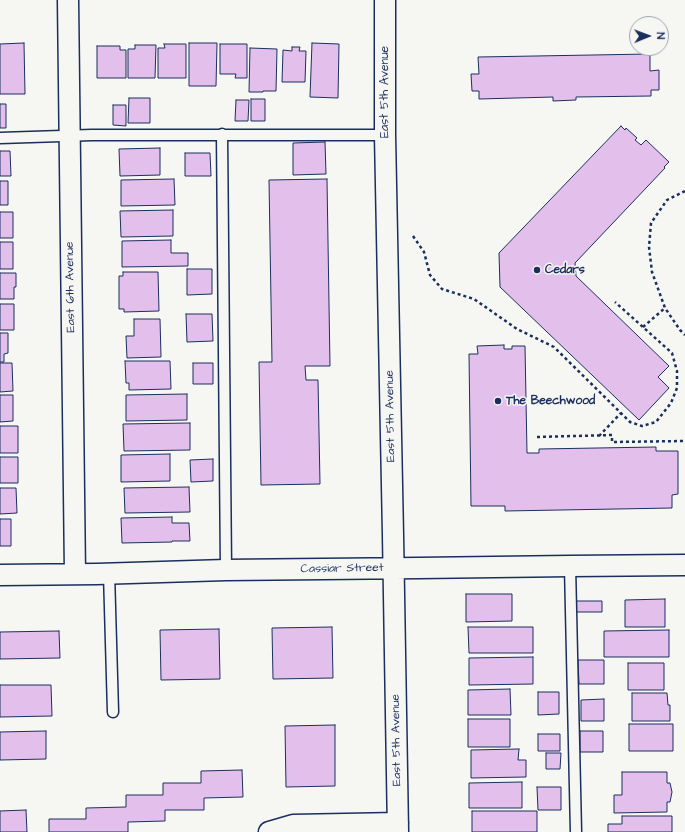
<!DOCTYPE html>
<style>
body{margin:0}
#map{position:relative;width:685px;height:832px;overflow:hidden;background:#f6f6f2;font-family:"Architects Daughter",sans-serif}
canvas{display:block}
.north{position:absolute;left:629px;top:16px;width:40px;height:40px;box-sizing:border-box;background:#f6f6f2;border:1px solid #9ea6b7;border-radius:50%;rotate:89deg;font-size:11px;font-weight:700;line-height:16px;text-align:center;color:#1b2f5e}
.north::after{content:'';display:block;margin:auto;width:14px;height:18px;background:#1b2f5e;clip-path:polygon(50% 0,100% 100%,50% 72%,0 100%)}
</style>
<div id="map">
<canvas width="685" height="832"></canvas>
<div class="north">N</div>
</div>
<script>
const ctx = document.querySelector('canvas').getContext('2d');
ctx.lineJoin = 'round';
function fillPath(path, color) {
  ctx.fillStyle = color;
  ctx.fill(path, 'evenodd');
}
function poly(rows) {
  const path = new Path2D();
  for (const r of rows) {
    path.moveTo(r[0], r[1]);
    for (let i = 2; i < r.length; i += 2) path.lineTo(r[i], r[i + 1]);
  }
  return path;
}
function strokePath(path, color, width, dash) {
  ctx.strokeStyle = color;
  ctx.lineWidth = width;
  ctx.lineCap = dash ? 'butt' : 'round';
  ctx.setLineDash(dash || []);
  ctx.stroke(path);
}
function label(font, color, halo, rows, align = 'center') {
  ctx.font = font + ' "Architects Daughter",sans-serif';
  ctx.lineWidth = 3;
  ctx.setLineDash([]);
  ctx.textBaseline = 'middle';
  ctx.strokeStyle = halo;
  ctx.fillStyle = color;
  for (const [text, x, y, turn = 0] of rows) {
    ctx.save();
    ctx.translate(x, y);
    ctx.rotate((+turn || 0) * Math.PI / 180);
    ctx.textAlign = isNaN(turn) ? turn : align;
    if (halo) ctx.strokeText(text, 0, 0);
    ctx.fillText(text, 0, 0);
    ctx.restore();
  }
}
const building = poly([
 [24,43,25,94,0,94,0,44,24,43],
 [189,43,217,43,216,86,189,86,189,43],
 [312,43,339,44,338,98,310,97,312,43],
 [164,44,186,44,186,78,158,78,158,48,165,48,164,44],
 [220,44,247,44,247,78,235,78,236,74,220,74,220,44],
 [135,45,156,45,155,78,128,78,128,49,135,49,135,45],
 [97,46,120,46,120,50,126,50,126,78,97,78,97,46],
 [292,47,300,47,299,51,306,51,305,82,282,82,283,50,292,51,292,47],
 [250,48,277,49,276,91,263,91,263,92,249,92,250,48],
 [650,54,650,71,659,70,659,90,651,90,651,96,576,97,576,100,553,101,553,97,479,99,479,91,472,91,471,74,479,74,478,57,650,54],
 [129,98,150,98,150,123,128,123,129,98],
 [251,99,265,99,265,121,251,121,251,99],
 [236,100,249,100,248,121,235,121,236,100],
 [0,104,6,104,6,128,0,128,0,104],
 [113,105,126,105,126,126,113,125,113,105],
 [621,126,625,130,626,128,637,138,635,140,641,145,646,140,669,162,664,167,665,168,575,263,576,276,669,366,658,377,669,388,639,420,500,287,499,253,621,126],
 [325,142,326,174,293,175,293,143,325,142],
 [160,148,160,175,120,176,119,149,160,148],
 [0,151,10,151,11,176,0,176,0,151],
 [185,153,210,153,211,176,185,176,185,153],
 [174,179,175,205,121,206,121,180,174,179],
 [327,179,330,366,305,366,306,380,318,380,320,484,261,485,259,362,272,362,269,180,327,179],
 [0,181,8,181,8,205,0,205,0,181],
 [173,210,173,236,121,237,120,211,173,210],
 [0,212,13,212,13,238,0,238,0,212],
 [171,240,171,253,188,253,188,266,122,267,122,241,171,240],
 [0,242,13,242,13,269,0,269,0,242],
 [187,269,212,269,212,294,187,295,187,269],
 [123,272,158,272,159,311,124,312,124,309,119,309,119,276,123,276,123,272],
 [0,273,16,273,16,287,14,287,14,299,0,299,0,273],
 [0,304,14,304,14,330,0,330,0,304],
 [186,314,212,314,213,341,187,342,186,314],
 [134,319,160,319,161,357,127,358,126,336,134,336,134,319],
 [0,333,8,333,8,353,4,354,4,362,0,362,0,333],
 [504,345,504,349,512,349,512,346,525,346,527,453,539,453,539,449,656,447,656,451,678,451,678,494,672,495,672,508,505,511,505,506,471,506,469,354,478,354,477,346,504,345],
 [125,361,170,361,171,389,129,390,129,383,126,383,125,361],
 [0,363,12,363,13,391,0,392,0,363],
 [193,363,213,363,213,384,193,384,193,363],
 [187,394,187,420,126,421,126,395,187,394],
 [0,395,13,395,13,421,0,422,0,395],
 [190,423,190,450,124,451,123,424,190,423],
 [0,426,18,426,18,453,0,453,0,426],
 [170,454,170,481,121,482,121,455,170,454],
 [0,457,18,457,18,483,0,483,0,457],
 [213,459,213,481,191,482,190,460,213,459],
 [189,487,190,512,125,513,124,488,189,487],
 [0,488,16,488,17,513,0,514,0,488],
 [172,517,172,523,189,523,190,541,172,541,172,542,122,543,121,518,172,517],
 [0,519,11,519,11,546,0,546,0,519],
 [466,594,512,594,512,621,466,622,466,594],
 [665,599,665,627,625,627,625,600,665,599],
 [575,601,602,601,602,612,575,612,575,601],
 [332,627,333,678,273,679,272,628,332,627],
 [468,627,533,627,533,653,469,653,468,627],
 [219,629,220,679,161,680,160,630,219,629],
 [669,630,669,657,604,657,604,631,669,630],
 [59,631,60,658,0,659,0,632,59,631],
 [533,657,533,684,469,685,469,658,533,657],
 [578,660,604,660,604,684,579,684,578,660],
 [628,663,664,663,664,690,628,690,628,663],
 [0,685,51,685,52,716,0,717,0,685],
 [510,689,511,715,468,715,468,690,510,689],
 [538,692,559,692,559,714,538,715,538,692],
 [632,693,667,693,668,705,670,705,670,721,632,721,632,693],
 [604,699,604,721,581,721,581,700,604,699],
 [468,719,510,719,510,747,468,747,468,719],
 [629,724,673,724,673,751,629,751,629,724],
 [335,725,335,786,286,787,285,726,335,725],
 [46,731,46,759,0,760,0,732,46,731],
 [580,731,603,731,603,752,580,752,580,731],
 [538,734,560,734,560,751,538,751,538,734],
 [519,749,518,760,526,760,526,777,471,778,471,750,519,749],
 [546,753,561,753,560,769,546,769,546,753],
 [242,770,243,797,204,798,204,810,165,810,165,821,128,822,128,832,49,832,49,819,86,819,86,808,126,807,126,795,163,795,163,783,201,783,201,771,242,770],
 [622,772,667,772,667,783,670,783,672,792,670,802,667,802,667,812,614,813,614,795,622,795,622,772],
 [522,782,522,808,469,808,469,783,522,782],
 [537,787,561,787,561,810,538,810,537,787],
 [26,810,27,832,0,832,0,811,26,810],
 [472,811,537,811,537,832,472,832,472,811],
 [622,816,672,816,672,832,608,832,608,824,622,824,622,816]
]);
fillPath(building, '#e2c0eb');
strokePath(building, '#1b2f5e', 1);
const service = poly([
 [222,134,226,570],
 [0,138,92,135,385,135],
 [570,566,576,832],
 [109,573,113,712]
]);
const minor = poly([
 [68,0,75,574],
 [385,0,385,135,393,535,398,832],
 [0,575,97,574,226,570,419,568,570,566,685,565],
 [269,832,293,825,398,823]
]);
strokePath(service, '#1b2f5e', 13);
strokePath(minor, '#1b2f5e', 23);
strokePath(poly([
 [685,191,667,200,651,223,649,247,652,272,665,308,680,330,685,335],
 [413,236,424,252,430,275,442,289,474,299,517,329,554,347,630,422,642,426,656,422,671,403,677,388,677,371,672,353,615,302],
 [643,327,665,308],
 [599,436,621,413],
 [537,437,612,435,612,442,685,441]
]), '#1b2f5e', 2.5, [3, 3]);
strokePath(service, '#f6f6f2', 10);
strokePath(minor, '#f6f6f2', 20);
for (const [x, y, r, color] of [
 [537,270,4,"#1b2f5e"],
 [498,401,4,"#1b2f5e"]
]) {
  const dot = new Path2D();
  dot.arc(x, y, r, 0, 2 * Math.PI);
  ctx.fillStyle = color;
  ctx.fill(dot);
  strokePath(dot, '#f6f6f2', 1.5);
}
label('12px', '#1b2f5e', '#f6f6f2', [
 ["East 5th Avenue",385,92,-90],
 ["East 6th Avenue",71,287,-91],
 ["East 5th Avenue",391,416,-91],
 ["Cassiar Street",342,569,-1],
 ["East 5th Avenue",397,740,-91]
]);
label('bold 12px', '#1b2f5e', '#f6f6f2', [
 ["Cedars",545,270],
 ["The Beechwood",506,401]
], 'left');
</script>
